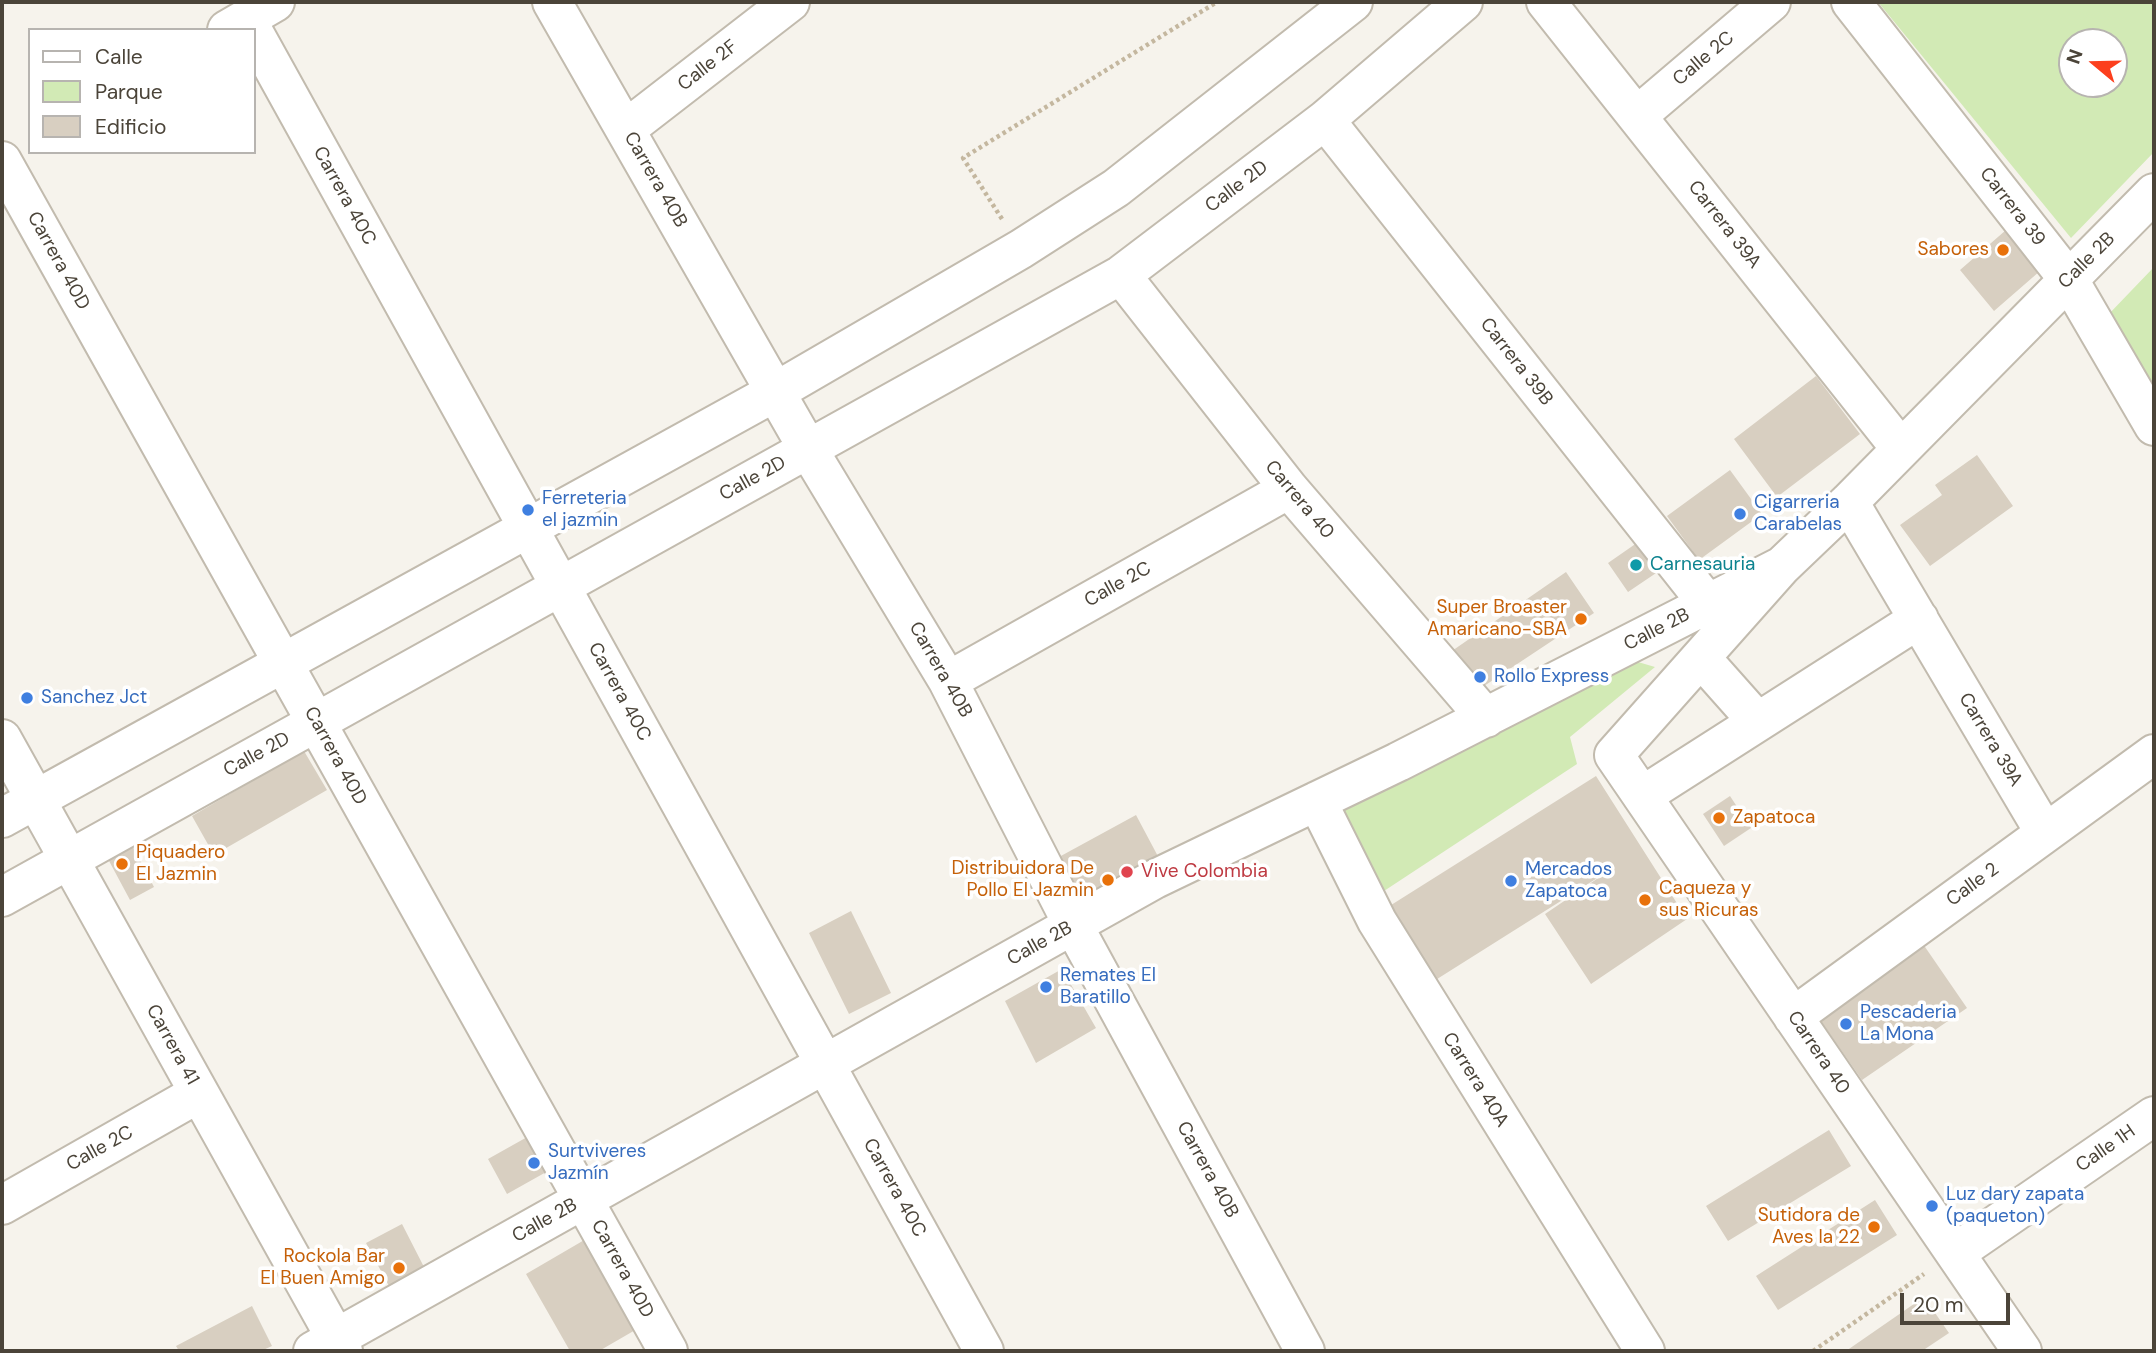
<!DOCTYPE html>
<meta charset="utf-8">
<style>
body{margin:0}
#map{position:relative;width:2156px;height:1353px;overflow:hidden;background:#f6f3ec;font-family:"DM Sans",sans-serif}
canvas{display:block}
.frame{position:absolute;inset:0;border:4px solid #4b4439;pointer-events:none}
.legend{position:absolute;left:28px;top:28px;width:228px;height:126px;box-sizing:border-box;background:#fff;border:2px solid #b7b4b0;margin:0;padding:9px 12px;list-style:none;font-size:21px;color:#4b4439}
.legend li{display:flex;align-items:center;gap:14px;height:35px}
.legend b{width:35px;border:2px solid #b7b4b0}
.north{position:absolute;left:2058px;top:28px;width:70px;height:70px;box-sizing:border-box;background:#fff;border:2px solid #b7b4b0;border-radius:50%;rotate:289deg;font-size:19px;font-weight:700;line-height:28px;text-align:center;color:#4b4439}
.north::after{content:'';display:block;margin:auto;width:24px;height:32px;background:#fc3f1d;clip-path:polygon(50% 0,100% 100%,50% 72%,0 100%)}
.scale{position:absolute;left:1900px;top:1293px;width:110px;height:32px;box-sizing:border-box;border:4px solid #4b4439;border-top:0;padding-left:9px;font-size:21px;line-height:24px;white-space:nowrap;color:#4b4439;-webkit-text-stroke:5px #fff;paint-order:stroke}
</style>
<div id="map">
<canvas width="2156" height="1353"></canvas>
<div class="frame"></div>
<ul class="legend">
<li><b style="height:9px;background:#fff"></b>Calle</li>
<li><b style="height:19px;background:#d2eab5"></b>Parque</li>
<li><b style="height:19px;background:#d8cfc1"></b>Edificio</li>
</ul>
<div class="north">N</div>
<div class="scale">20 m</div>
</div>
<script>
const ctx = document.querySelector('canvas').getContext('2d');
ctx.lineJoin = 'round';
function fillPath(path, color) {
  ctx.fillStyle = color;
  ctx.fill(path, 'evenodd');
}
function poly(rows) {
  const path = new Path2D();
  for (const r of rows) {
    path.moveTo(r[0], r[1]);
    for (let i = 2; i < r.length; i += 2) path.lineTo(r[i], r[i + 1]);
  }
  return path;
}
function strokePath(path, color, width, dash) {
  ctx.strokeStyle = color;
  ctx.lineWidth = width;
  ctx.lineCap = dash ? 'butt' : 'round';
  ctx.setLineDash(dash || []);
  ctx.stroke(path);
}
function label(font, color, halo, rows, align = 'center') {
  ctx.font = font + ' "DM Sans",sans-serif';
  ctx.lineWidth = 7;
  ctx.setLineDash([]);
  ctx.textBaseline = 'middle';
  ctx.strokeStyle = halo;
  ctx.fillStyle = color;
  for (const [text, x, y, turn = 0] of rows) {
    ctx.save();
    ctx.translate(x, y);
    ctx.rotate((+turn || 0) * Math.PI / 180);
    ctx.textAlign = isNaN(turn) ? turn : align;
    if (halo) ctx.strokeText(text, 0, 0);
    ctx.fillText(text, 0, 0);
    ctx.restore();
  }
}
fillPath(poly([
 [1878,2,2154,2,2154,152,2071,238],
 [2072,42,2114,42,2114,84,2072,84],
 [2154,267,2154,392,2107,316],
 [1638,662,1655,667,1570,737,1577,764,1384,891,1337,807]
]), '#d2eab5');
fillPath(poly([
 [2006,230,2040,271,1994,311,1960,270],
 [1816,376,1860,434,1777,497,1734,439],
 [1977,455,2013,506,1930,566,1900,525,1942,495,1935,485],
 [1730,470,1762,514,1699,560,1667,516],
 [1644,538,1665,567,1628,592,1608,563],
 [1566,572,1594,613,1475,692,1449,653],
 [304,751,327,790,214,855,192,816],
 [1596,776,1687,919,1591,984,1545,914,1610,870,1426,986,1380,912],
 [1730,796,1751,828,1724,846,1703,814],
 [1136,815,1161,862,1083,903,1059,857],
 [133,847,154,887,130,900,108,859],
 [851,911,891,993,849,1014,809,933],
 [1923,944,1967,1008,1862,1080,1818,1017],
 [1062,969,1096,1028,1036,1063,1005,1001],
 [1829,1130,1851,1166,1728,1241,1706,1206],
 [529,1136,548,1171,507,1194,488,1159],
 [1875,1200,1897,1235,1778,1310,1756,1276],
 [402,1224,424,1267,389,1286,366,1243],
 [586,1239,637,1329,599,1351,570,1351,526,1274],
 [1924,1297,1949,1333,1922,1351,1846,1351],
 [252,1306,272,1346,261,1351,179,1351,176,1346]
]), '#d8cfc1');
const minor = poly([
 [552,2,808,449,948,681,1073,925,1305,1351],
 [1546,2,1901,449],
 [1851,2,2069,280,2154,426],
 [227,30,275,2],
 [254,33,984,1351],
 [1637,116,1771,2],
 [1325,120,1708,604],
 [626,129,790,2],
 [2,161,668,1351],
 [1121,275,1289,489,1486,718],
 [1849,502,2045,833],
 [1701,658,1757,721],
 [948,681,1289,489],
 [2,739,343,1351],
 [1642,796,1919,619],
 [1317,801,1377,921,1645,1351],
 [2,818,775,392,1021,249,1116,188,1353,2],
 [2,897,1121,275,1325,120,1463,2],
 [1793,1017,2154,754],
 [2,1205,199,1093],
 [1955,1253,2154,1116],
 [313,1351,1155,879,1398,762,1782,566],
 [2022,1351,1614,755,1782,566,1849,502,2154,193]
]);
strokePath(minor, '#c2bbae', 42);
strokePath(poly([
 [1002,219,963,158,1217,2],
 [1813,1351,1924,1274]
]), '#c4b79f', 4.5, [3.5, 3.5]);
strokePath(minor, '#fff', 38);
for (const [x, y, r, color] of [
 [2003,250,7,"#e8710a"],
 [528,510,7,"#3f7fe0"],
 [1740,514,7,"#3f7fe0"],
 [1636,565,7,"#0f9aa8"],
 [1581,619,7,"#e8710a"],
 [1480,677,7,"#3f7fe0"],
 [27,698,7,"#3f7fe0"],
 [1719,818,7,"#e8710a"],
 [122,864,7,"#e8710a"],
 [1127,872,7,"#e0444e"],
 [1108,880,7,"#e8710a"],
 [1511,881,7,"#3f7fe0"],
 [1645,900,7,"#e8710a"],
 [1046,987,7,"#3f7fe0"],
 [1846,1024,7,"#3f7fe0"],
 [534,1163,7,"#3f7fe0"],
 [1932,1206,7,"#3f7fe0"],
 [1874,1227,7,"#e8710a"],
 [399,1268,7,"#e8710a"]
]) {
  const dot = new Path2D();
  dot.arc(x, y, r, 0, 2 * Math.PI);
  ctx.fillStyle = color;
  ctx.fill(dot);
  strokePath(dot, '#fff', 2.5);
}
label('19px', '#4b4439', '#fff', [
 ["Calle 2C",1704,59,-40],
 ["Calle 2F",708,66,-38],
 ["Carrera 40B",655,180,60],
 ["Calle 2D",1237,187,-37],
 ["Carrera 40C",344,196,61],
 ["Carrera 39",2012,207,52],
 ["Carrera 39A",1724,225,52],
 ["Carrera 40D",58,261,61],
 ["Calle 2B",2087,261,-45],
 ["Carrera 39B",1516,362,52],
 ["Calle 2D",753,479,-29],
 ["Carrera 40",1299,500,50],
 ["Calle 2C",1118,585,-29],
 ["Calle 2B",1657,630,-27],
 ["Carrera 40B",940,670,60],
 ["Carrera 40C",619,692,61],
 ["Carrera 39A",1990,740,59],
 ["Calle 2D",257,755,-29],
 ["Carrera 40D",335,756,61],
 ["Calle 2",1973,885,-36],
 ["Calle 2B",1040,944,-29],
 ["Carrera 41",172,1045,61],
 ["Carrera 40",1818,1053,56],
 ["Carrera 40A",1475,1080,58],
 ["Calle 2C",100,1149,-29],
 ["Calle 1H",2106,1149,-35],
 ["Carrera 40B",1207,1170,61],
 ["Carrera 40C",894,1188,61],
 ["Calle 2B",545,1221,-29],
 ["Carrera 40D",622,1269,61]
]);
label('19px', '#c56008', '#fff', [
 ["Sabores",1989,250],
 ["Super Broaster",1567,608],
 ["Amaricano-SBA",1567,630],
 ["Zapatoca",1733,818,"left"],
 ["Piquadero",136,853,"left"],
 ["El Jazmin",136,875,"left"],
 ["Distribuidora De",1094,869],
 ["Pollo El Jazmin",1094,891],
 ["Caqueza y",1659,889,"left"],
 ["sus Ricuras",1659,911,"left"],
 ["Sutidora de",1860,1216],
 ["Aves la 22",1860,1238],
 ["Rockola Bar",385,1257],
 ["El Buen Amigo",385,1279]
], 'right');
label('19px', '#366cbe', '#fff', [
 ["Ferreteria",542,499],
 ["el jazmin",542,521],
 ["Cigarreria",1754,503],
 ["Carabelas",1754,525],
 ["Rollo Express",1494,677],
 ["Sanchez Jct",41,698],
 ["Mercados",1525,870],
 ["Zapatoca",1525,892],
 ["Remates El",1060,976],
 ["Baratillo",1060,998],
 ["Pescaderia",1860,1013],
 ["La Mona",1860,1035],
 ["Surtviveres",548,1152],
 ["Jazmín",548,1174],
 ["Luz dary zapata",1946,1195],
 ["(paqueton)",1946,1217]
], 'left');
label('19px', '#0d838f', '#fff', [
 ["Carnesauria",1650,565]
], 'left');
label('19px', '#be3a42', '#fff', [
 ["Vive Colombia",1141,872]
], 'left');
</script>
